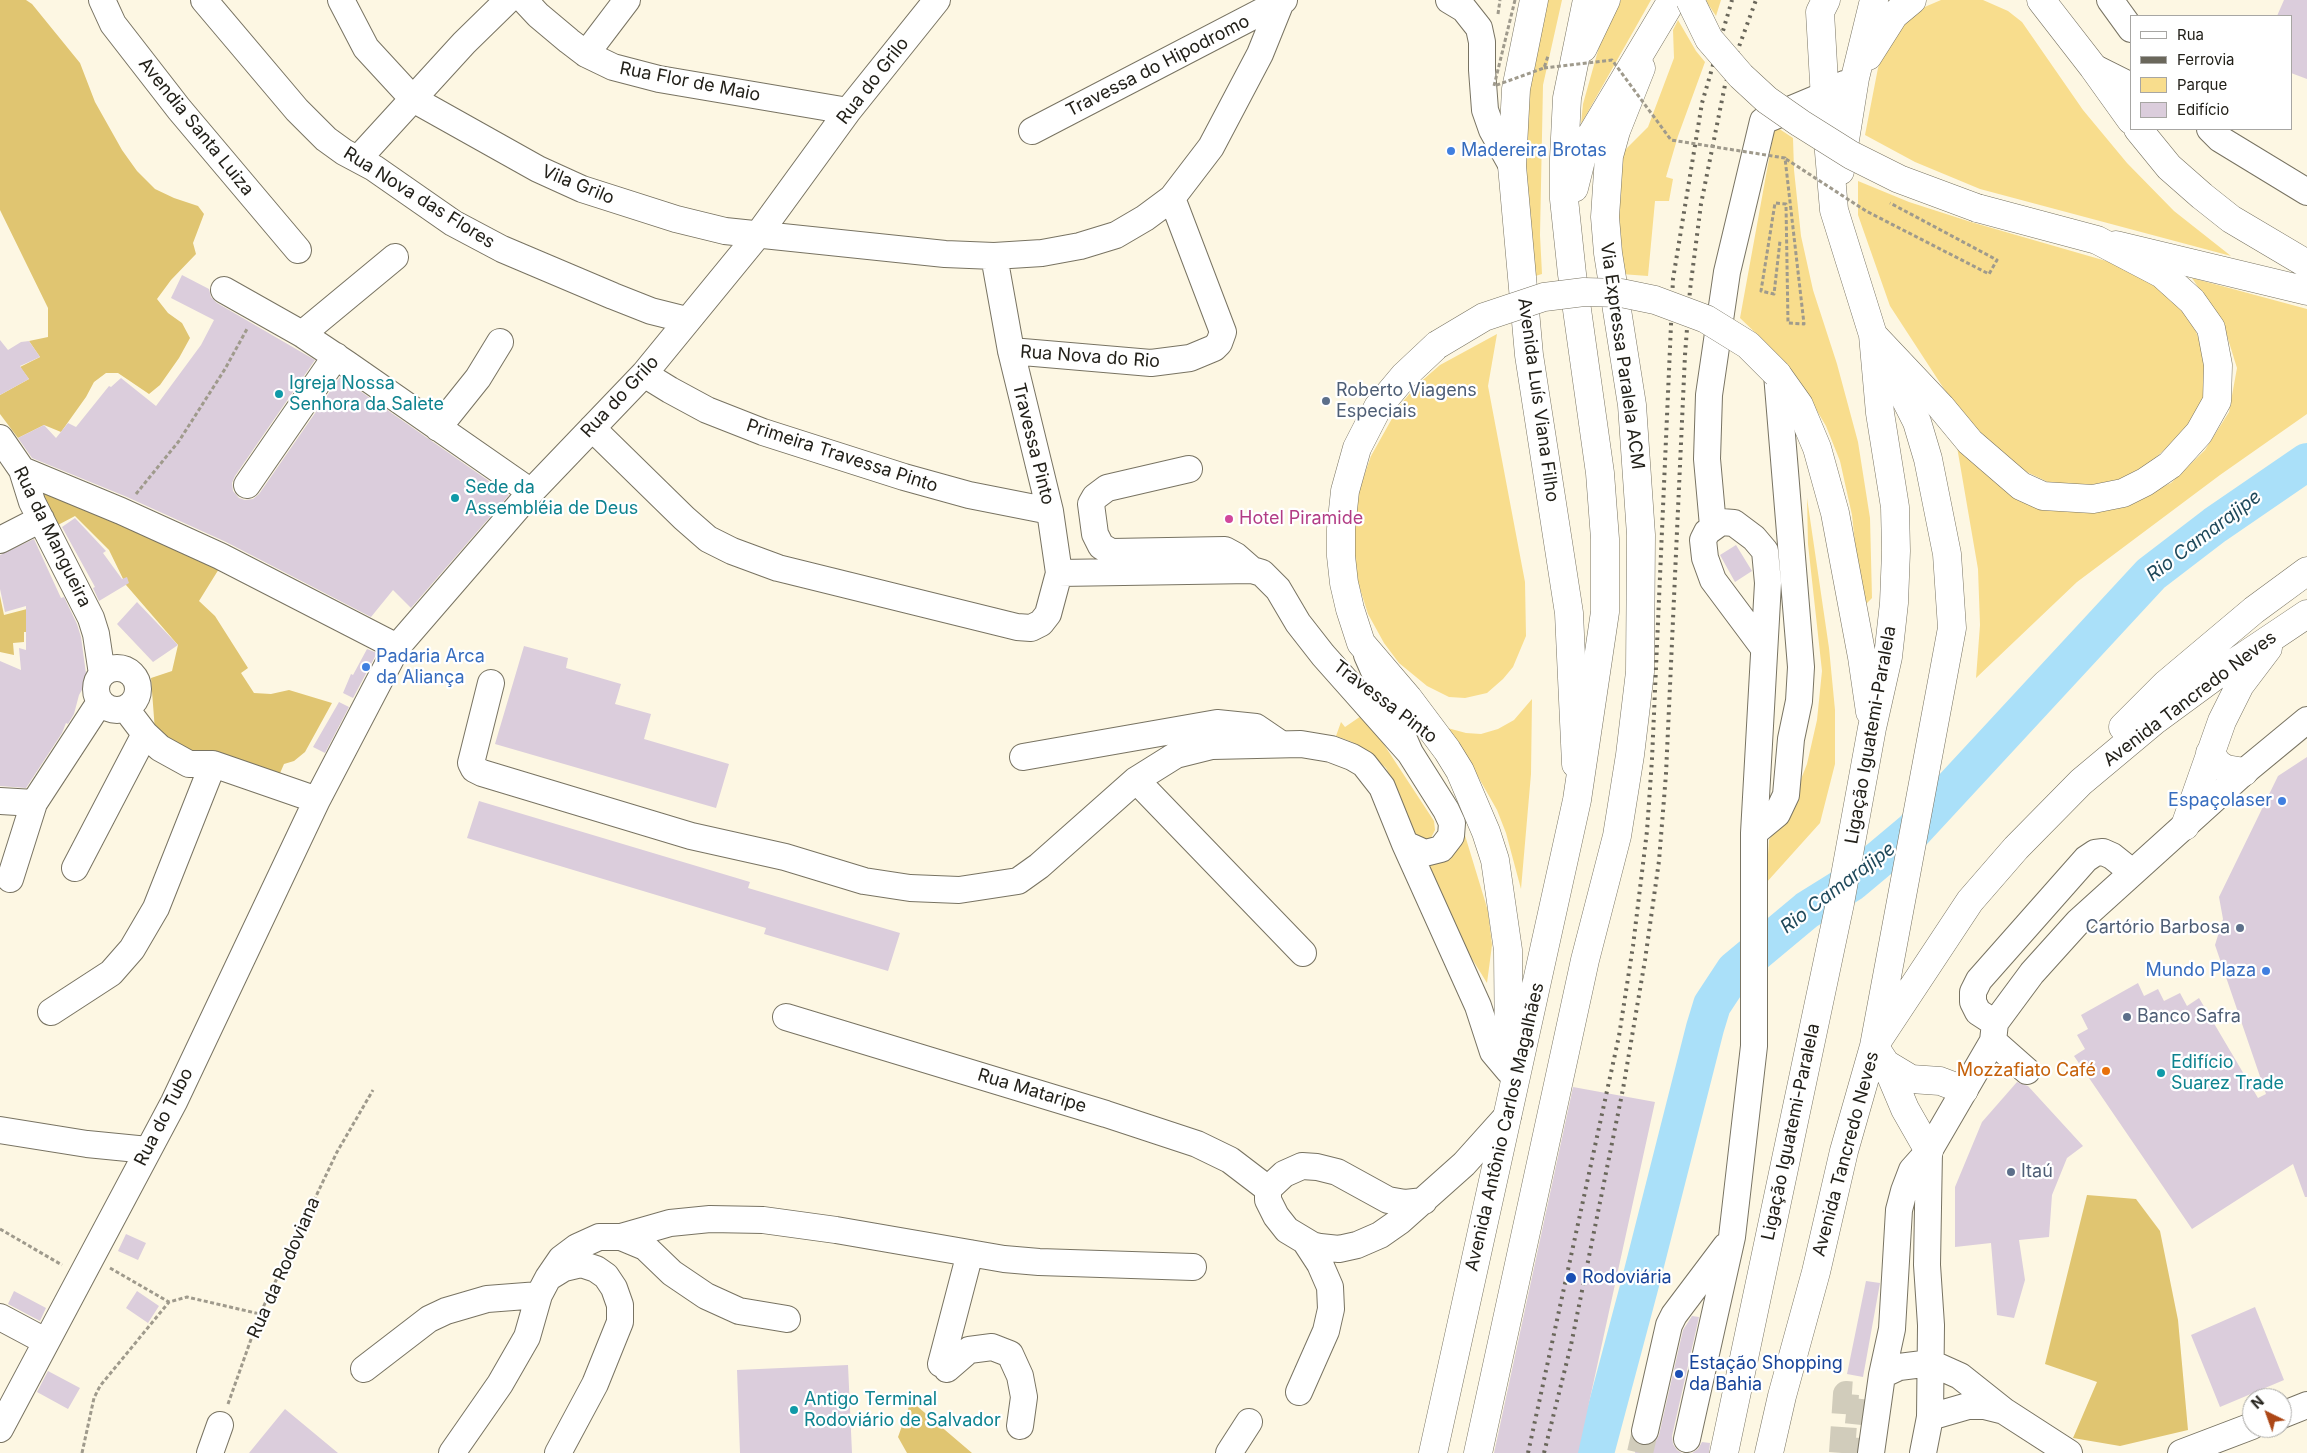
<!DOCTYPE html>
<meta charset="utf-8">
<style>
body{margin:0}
#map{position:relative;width:2307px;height:1453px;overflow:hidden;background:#fdf7e3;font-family:Inter,sans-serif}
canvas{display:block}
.legend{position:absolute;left:2130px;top:15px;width:162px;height:115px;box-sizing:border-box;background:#fff;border:1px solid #a7a6a3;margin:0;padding:6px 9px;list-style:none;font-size:15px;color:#222019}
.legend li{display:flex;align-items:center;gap:10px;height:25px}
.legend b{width:25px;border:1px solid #a7a6a3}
.north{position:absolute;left:2242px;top:1388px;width:50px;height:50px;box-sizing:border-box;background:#fff;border:1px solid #a7a6a3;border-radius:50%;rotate:318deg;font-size:14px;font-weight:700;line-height:20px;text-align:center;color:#222019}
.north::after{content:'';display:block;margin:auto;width:18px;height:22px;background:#ac4716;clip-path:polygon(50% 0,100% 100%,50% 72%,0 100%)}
</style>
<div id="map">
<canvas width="2307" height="1453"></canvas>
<ul class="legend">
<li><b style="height:6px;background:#fff"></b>Rua</li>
<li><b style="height:6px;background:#6a675b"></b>Ferrovia</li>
<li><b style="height:14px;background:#f8dd8d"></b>Parque</li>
<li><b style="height:14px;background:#dbcddc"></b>Edifício</li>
</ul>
<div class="north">N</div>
</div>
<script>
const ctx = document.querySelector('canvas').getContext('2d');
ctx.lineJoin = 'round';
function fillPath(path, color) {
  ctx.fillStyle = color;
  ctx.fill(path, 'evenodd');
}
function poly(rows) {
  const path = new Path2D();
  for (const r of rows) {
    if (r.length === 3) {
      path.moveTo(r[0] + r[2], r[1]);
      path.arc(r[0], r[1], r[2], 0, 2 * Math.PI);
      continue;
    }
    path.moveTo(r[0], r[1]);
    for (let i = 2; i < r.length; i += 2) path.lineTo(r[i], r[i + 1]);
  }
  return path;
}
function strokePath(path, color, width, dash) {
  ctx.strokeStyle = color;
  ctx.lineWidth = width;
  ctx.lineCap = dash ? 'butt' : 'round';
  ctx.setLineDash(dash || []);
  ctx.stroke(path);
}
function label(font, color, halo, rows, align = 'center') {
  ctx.font = font + ' Inter,sans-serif';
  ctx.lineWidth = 4.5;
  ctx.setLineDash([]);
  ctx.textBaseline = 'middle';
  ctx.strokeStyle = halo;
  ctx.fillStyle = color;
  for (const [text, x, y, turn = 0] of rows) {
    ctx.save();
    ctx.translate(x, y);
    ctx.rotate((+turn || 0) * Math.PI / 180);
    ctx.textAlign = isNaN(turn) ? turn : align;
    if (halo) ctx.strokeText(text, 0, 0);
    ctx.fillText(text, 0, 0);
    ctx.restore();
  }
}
fillPath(poly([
 [1544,0,1562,0,1543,85,1540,235,1542,274,1532,277,1525,152,1527,94],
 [1621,0,1651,0,1581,124,1583,104,1601,40],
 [1706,0,1721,0,1716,16,1708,4],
 [1941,0,1983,0,2008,11,2022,22,2083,110,2127,163,2174,211,2231,256,1980,189,1915,162,1865,135,1878,68,1885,49,1913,12],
 [1678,20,1696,51,1705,62,1678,136,1666,177,1673,179,1669,201,1655,201,1648,276,1621,274,1618,245,1621,154,1648,127,1674,58,1673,30],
 [1775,126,1793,138,1794,170,1801,236,1813,290,1837,364,1858,442,1870,518,1872,598,1867,603,1861,599,1852,515,1840,461,1826,426,1800,382,1765,342,1740,318],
 [1858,181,1909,202,1971,222,2127,267,2163,292,2191,319,2205,355,2207,392,2188,428,2151,462,2106,488,2050,483,2012,465,1959,412,1890,306,1858,215],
 [2192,278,2307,309,2307,414,2220,475,2077,582,1976,678,1980,625,1978,569,1956,441,2010,493,2146,494,2171,483,2205,450,2229,412,2237,368,2224,326],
 [1497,334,1488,386,1525,582,1526,636,1513,667,1503,679,1487,693,1465,698,1449,697,1427,686,1399,663,1384,643,1368,614,1356,576,1352,536,1358,493,1371,456,1399,406,1417,385,1440,365],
 [1807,498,1829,648,1835,710,1835,764,1820,823,1766,883,1769,840,1790,807,1807,764,1817,720,1822,671,1808,544],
 [1532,699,1531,774,1521,889,1506,833,1497,810,1472,766,1440,726,1466,733,1481,734,1498,729,1514,720],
 [1364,714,1434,821,1435,830,1431,838,1424,841,1417,840,1404,824,1398,792,1386,768,1369,753,1352,742,1336,736,1341,722,1345,727],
 [1464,832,1488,911,1492,945,1487,983,1451,925,1423,864]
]), '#f8dd8d');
fillPath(poly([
 [0,0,26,0,32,4,80,63,95,102,122,150,137,171,155,189,174,198,198,206,204,214,193,243,196,254,171,280,157,299,168,313,182,323,190,338,179,358,160,385,149,394,118,373,106,373,94,382,86,397,61,432,44,425,18,438,0,414,0,395,29,379,20,367,40,357,29,341,48,337,48,308,0,210],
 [37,486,222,564,199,601,215,616,248,668,241,673,254,693,271,694,289,690,332,703,305,752,294,761,284,764,277,780,189,761,155,731,151,678,172,671,178,645,126,585,109,550,75,516,58,525],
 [0,596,4,615,27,609,30,632,24,632,24,642,13,643,14,655,0,652],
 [2087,1195,2136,1199,2160,1231,2178,1320,2188,1430,2120,1446,2073,1438,2097,1382,2045,1364],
 [911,1401,972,1453,907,1453,898,1437]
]), '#e0c571');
strokePath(poly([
 [1595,1453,1640,1284,1705,1028,1712,1005,1735,970,1807,910,1852,882,1914,830,2151,574,2215,525,2307,462]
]), '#aae0f9', 38);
fillPath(poly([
 [2284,0,2307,0,2307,79,2291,73,2291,16,2277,16],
 [182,275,209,289,211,297,217,303,315,360,235,476,232,483,233,491,239,498,245,500,253,499,259,494,340,377,509,495,411,608,393,590,371,617,226,542,127,497,32,458,18,438,44,425,56,438,68,423,76,427,109,386,111,387,121,378,156,406,201,345,214,320,171,298],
 [0,340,8,350,21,342,29,341,40,357,20,366,29,379,0,395],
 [75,518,106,551,103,553,122,579,127,577,129,583,99,601,93,588,95,587,62,527],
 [34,539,61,598,64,597,77,624,81,637,87,681,79,695,74,714,68,724,66,723,62,733,26,788,0,786,0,661,21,670,19,648,26,650,26,606,5,612,0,589,0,555],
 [1736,545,1752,571,1735,582,1720,555],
 [137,602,178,645,153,662,117,624],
 [524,646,568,658,566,668,621,684,615,704,651,714,644,739,729,764,716,808,495,744],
 [367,649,377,653,353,698,343,693,351,674,353,675],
 [339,702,349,707,325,753,313,747],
 [2307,757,2307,1197,2305,1197,2293,1164,2192,1229,2074,1056,2085,1049,2077,1035,2088,1029,2081,1015,2138,983,2144,996,2158,989,2164,1001,2180,993,2187,1006,2199,998,2258,1098,2266,1094,2215,945,2223,919,2219,897,2278,776],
 [479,801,750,882,748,888,900,933,888,971,764,934,766,928,467,838],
 [2017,1082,2028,1086,2083,1146,2067,1158,2052,1195,2049,1237,2019,1240,2025,1280,2014,1318,1997,1315,1991,1243,1955,1247,1955,1187,1982,1122],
 [1573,1087,1655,1102,1578,1453,1494,1453],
 [126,1234,146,1243,138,1260,118,1251],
 [1866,1281,1880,1283,1863,1377,1847,1374],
 [14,1291,46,1308,40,1321,8,1304],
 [137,1291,159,1306,148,1323,126,1308],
 [2255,1307,2284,1380,2220,1407,2191,1335],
 [1692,1316,1699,1317,1672,1436,1673,1444,1677,1450,1682,1453,1635,1453,1637,1443,1642,1446,1650,1445,1656,1441,1659,1435,1683,1330],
 [848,1365,852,1453,740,1453,737,1370],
 [48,1371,80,1388,68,1409,37,1392],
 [285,1409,338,1453,249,1453],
 [1702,1442,1710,1443,1709,1453,1692,1453,1698,1449]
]), '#dbcddc');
strokePath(poly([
 [1640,1453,1645,1431],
 [1842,1453,1846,1394,1861,1395,1855,1453]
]), '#d1ccbb', 26, [26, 13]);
const minor = poly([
 [102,0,113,24,179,109,298,250],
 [204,0,297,110,326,139,344,152,374,168,453,223,502,249,613,296,651,311,687,320],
 [341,0,366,48,413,99,538,169,582,189,676,219,725,231,945,254,994,256,1042,253,1080,246,1116,235,1145,218,1172,198,1211,147,1260,54,1281,2],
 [524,0,538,15,569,41,586,54,613,67,659,79,848,111],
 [1449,0,1464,9,1479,28,1482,42,1482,70,1485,110,1492,130,1512,166],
 [2110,0,2131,29],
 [586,54,627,0],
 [2093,67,2131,86],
 [2210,129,2220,139,2307,192],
 [1032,131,1284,0],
 [358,159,464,43,508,0],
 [224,290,302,334,347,364,531,492],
 [302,334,395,257],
 [1011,351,1151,363,1190,358,1214,348,1219,343,1223,332,1172,198],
 [644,374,670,390,707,410,763,432,904,477,969,495,1050,511],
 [438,428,478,378,500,342],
 [592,428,684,518,708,539,732,551,778,568,1017,627,1031,628,1041,623,1048,614,1059,573,1050,511,1011,351,994,256],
 [0,438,22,470,32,502,91,618,96,634,102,674],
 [1189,469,1107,488,1095,497,1091,504,1095,534,1101,546,1111,552,1225,550,1236,556,1252,570],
 [22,470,121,511,220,556,397,647],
 [247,485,336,356],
 [1713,526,1707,459,1709,395,1727,272,1763,121,1825,95,1844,84],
 [0,540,41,519],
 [1059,573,1252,570,1262,573,1278,589,1298,623,1323,655,1410,753],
 [1367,655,1410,753,1446,810,1452,823,1451,836,1441,849,1425,853,1405,844],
 [117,689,21],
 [491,683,471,763,474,769,482,773,691,836,785,857,864,881,910,888,959,890,1018,881,1039,866,1136,780,1176,755,1212,746,1301,744,1331,749,1352,757,1364,764,1382,787,1405,844,1478,1006,1493,1052,1509,1071],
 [126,709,145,734,160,748,189,764,213,764,317,800],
 [1023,757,1217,723,1256,727,1281,744],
 [1136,780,1303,953],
 [0,801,34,803],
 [1754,833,1777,814,1786,795,1791,739,1799,701,1801,667,1777,374],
 [75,868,145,734],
 [10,879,34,803,100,702],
 [51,1012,111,973,132,949,156,908,213,764],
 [786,1017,1106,1114,1197,1144,1230,1160,1268,1189,1268,1200,1276,1216,1287,1230,1312,1245,1320,1247,1339,1249,1357,1245,1380,1235,1400,1221,1464,1164,1508,1115],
 [1995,1023,1978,1012,1973,1002,1973,992,1979,980,2086,859,2095,853,2103,852,2112,856,2132,872],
 [1993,1041,2027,1071],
 [0,1130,87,1144,148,1150],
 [1268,1189,1284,1174,1302,1166,1317,1167,1337,1172,1388,1200,1405,1203,1424,1201],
 [621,1237,670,1223,710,1219,763,1220,836,1230,1004,1259,1039,1262,1193,1267],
 [551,1276,564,1268,581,1264,596,1269,606,1276,614,1288,620,1305,620,1322,595,1384,558,1453],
 [0,1317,45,1341],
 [941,1364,970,1253],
 [364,1369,429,1319,446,1311,487,1299,539,1295],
 [947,1369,969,1350,992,1347,1010,1354,1020,1376,1024,1397,1020,1426],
 [1882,1375,1899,1367,1931,1363,1960,1376,2004,1411,2069,1453],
 [1299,1392,1326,1331,1331,1309,1330,1287,1320,1264,1305,1241],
 [2282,1415,2307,1405],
 [1930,1417,1968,1406,1984,1406,2004,1411],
 [0,1429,174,1102,317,800,397,647,531,492,644,374,757,236,848,111,937,0],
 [1645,1431,1669,1325,1674,1315,1726,1246],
 [1687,1439,1732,1237,1754,1046,1754,833,1768,583,1765,551,1754,538,1734,523,1721,522,1707,532,1703,540,1705,558,1713,580,1763,647],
 [210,1453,220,1425],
 [452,1453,500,1384,527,1337,539,1295,548,1278,561,1259,577,1247,599,1237,621,1237,645,1247,672,1273,706,1296,739,1311,787,1319],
 [1229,1453,1249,1422],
 [1871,1453,1882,1375,1892,1329,1899,1210,1904,1191,1912,1170,1929,1151,1993,1041,1995,1023,2032,973,2078,922,2244,772,2307,720],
 [1923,1453,1930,1417,1931,1325,1927,1265,1929,1151],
 [2181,1453,2252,1426]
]);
const major = poly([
 [1534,0,1516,89,1512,166,1529,355,1569,613,1576,764],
 [2041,0,2093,67,2131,120],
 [1583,48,1606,0],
 [1868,56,1894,15,1912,0],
 [2138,129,2169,167,2202,196,2231,219,2307,264],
 [1840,171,1855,78,1874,0],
 [2116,245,2307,291],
 [1878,345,1917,422,1928,459,1947,554,1952,628,1874,1046,1886,1064,1905,1109,1929,1151],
 [2123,727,2166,684,2254,610,2307,571],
 [2210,753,2218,764,2226,769,2244,772],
 [2185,826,2222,721,2240,685,2268,648],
 [1886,1064,1911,1079,1940,1081,1964,1090],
 [1478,1453,1585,960,1617,836,1630,755,1640,672,1641,535,1632,405,1608,253,1605,217,1609,156,1616,131,1641,68],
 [1769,1453,1782,1396,1816,1272,1844,1151,1874,1046,1970,901,2016,848,2081,782,2154,721,2222,671,2307,614]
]);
const highway = poly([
 [1574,188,1581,160,1590,137,1672,0],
 [1873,335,1941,407,1970,442,2021,486,2043,496,2093,499,2123,493,2145,482,2170,465,2199,433,2217,401,2218,365,2211,328,2192,301,2162,274,2097,240,1977,208],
 [1437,345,1404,376,1378,407,1357,448,1345,491,1341,529,1341,556,1344,583,1350,609,1361,643,1408,698,1447,750,1460,771,1486,832,1495,860,1508,950,1509,1061],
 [1777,374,1799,405,1817,448,1835,513,1862,657,1870,712],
 [1433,1453,1577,800,1605,612,1605,539,1600,473,1572,274,1564,199,1564,158,1567,98,1587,0],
 [1724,1453,1840,903,1872,728,1888,657,1894,603,1896,551,1895,507,1880,413,1873,335,1834,210,1826,117,1820,12,1826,0]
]);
strokePath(minor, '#787362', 28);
strokePath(major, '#787362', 29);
strokePath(highway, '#787362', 29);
strokePath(poly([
 [1498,14,1500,0],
 [136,494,179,441,225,369,247,329],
 [0,1229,62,1265],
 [110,1268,169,1302,187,1297,260,1314],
 [228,1404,260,1314,337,1152,373,1090],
 [82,1453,94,1398,100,1386,169,1302]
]), '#9f9a8c', 3, [4, 2.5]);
strokePath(minor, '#fff', 26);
strokePath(major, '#fff', 28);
strokePath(highway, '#fff', 28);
strokePath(poly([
 [1528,1453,1619,1036,1633,946,1647,831,1652,759,1673,279,1702,103,1732,0],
 [1544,1453,1571,1345,1623,1089,1645,960,1659,861,1666,774,1685,355,1690,290,1701,204,1725,85,1756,0]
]), '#6a675b', 4, [2.5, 5]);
const highwayBridge = poly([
 [1690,0,1709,39,1741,76,1767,100,1800,123,1851,155,1899,179,1977,208],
 [1437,345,1484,317,1544,297,1584,292,1621,293,1655,300,1706,319,1748,345,1777,374]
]);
strokePath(highwayBridge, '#787362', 29, []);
strokePath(poly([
 [1515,0,1494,86,1544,68,1548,56],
 [1544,68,1612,60,1671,140,1785,158,1804,324,1788,323,1786,204,1775,203,1761,291,1774,294,1780,241],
 [1786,159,1866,211,1989,274,1997,260,1890,203]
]), '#9f9a8c', 3, [4, 2.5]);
strokePath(highwayBridge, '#fff', 28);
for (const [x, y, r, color] of [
 [1451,151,5,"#3f7fe0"],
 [279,394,5,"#0f9aa8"],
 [1326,401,5,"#5c6f8a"],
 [455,498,5,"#0f9aa8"],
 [1229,519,5,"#d1479c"],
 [366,667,5,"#3f7fe0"],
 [2282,801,5,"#3f7fe0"],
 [2240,928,5,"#5c6f8a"],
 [2266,971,5,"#3f7fe0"],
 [2127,1017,5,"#5c6f8a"],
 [2106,1071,5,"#e8710a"],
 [2161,1073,5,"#0f9aa8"],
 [2011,1172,5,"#5c6f8a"],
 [1571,1278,6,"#1a4fb4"],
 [1679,1374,5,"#1a4fb4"],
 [794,1410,5,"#0f9aa8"]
]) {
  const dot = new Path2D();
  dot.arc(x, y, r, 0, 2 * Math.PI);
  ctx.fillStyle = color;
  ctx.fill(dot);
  strokePath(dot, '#fff', 2);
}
label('18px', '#222019', '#fff', [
 ["Travessa do Hipodromo",1158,66,-27],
 ["Rua do Grilo",873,81,-52],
 ["Rua Flor de Maio",690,82,11],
 ["Avendia Santa Luiza",196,127,51],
 ["Vila Grilo",578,185,22],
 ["Rua Nova das Flores",419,198,32],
 ["Via Expressa Paralela ACM",1622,356,82],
 ["Rua Nova do Rio",1090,357,4],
 ["Rua do Grilo",620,397,-47],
 ["Avenida Luís Viana Filho",1538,400,82],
 ["Travessa Pinto",1033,444,76],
 ["Primeira Travessa Pinto",842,456,18],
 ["Rua da Mangueira",52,537,64],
 ["Avenida Tancredo Neves",2190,699,-37],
 ["Travessa Pinto",1385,702,37],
 ["Ligação Iguatemi-Paralela",1871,735,-80],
 ["Rua Mataripe",1032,1091,17],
 ["Rua do Tubo",164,1117,-63],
 ["Avenida Antônio Carlos Magalhães",1505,1127,-77],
 ["Ligação Iguatemi-Paralela",1791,1132,-78],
 ["Avenida Tancredo Neves",1846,1154,-75],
 ["Rua da Rodoviana",284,1268,-66]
]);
label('18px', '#366cbe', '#fff', [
 ["Madereira Brotas",1461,151],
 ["Padaria Arca",376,657],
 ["da Aliança",376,678],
 ["Espaçolaser",2272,801,"right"],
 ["Mundo Plaza",2256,971,"right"]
], 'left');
label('18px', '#0d838f', '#fff', [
 ["Igreja Nossa",289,384],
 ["Senhora da Salete",289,405],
 ["Sede da",465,488],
 ["Assembléia de Deus",465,509],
 ["Edifício",2171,1063],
 ["Suarez Trade",2171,1084],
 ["Antigo Terminal",804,1400],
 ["Rodoviário de Salvador",804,1421]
], 'left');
label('18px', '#4e5e75', '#fff', [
 ["Roberto Viagens",1336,391],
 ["Especiais",1336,412],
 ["Cartório Barbosa",2230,928,"right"],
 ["Banco Safra",2137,1017],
 ["Itaú",2021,1172]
], 'left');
label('18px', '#b23c85', '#fff', [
 ["Hotel Piramide",1239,519]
], 'left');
label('18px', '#c56008', '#fff', [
 ["Mozzafiato Café",2096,1071]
], 'right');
label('18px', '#164399', '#fff', [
 ["Rodoviária",1582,1278],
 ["Estação Shopping",1689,1364],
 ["da Bahia",1689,1385]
], 'left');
label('italic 19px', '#1f495b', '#fff', [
 ["Rio Camarajipe",2204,536,-37],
 ["Rio Camarajipe",1838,888,-37]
]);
</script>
